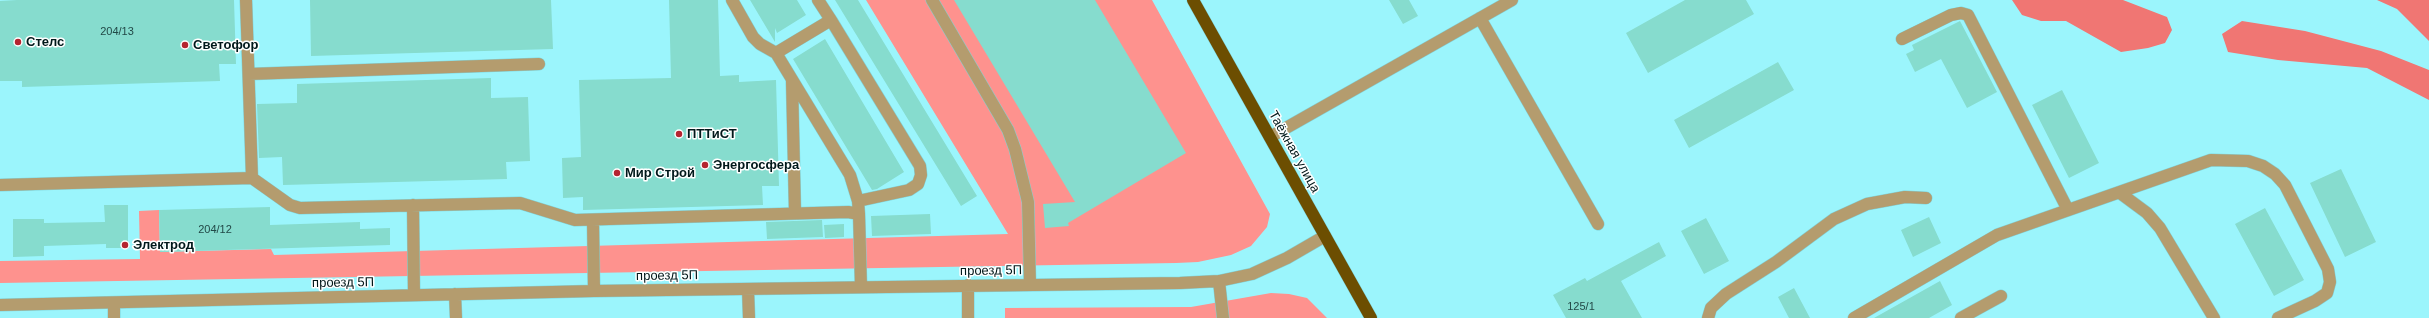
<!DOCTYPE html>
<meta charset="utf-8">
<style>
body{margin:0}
canvas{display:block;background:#9bf5fc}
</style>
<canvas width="2429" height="318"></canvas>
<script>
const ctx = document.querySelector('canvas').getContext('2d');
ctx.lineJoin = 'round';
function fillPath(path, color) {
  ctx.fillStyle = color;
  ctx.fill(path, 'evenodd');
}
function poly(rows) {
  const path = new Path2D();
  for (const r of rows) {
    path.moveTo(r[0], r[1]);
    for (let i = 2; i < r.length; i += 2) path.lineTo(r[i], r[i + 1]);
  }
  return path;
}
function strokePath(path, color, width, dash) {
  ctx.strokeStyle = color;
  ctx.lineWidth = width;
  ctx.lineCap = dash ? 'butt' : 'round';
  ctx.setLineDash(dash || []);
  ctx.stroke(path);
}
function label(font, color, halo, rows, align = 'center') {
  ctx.font = font + ' Helvetica,sans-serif';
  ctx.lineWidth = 3;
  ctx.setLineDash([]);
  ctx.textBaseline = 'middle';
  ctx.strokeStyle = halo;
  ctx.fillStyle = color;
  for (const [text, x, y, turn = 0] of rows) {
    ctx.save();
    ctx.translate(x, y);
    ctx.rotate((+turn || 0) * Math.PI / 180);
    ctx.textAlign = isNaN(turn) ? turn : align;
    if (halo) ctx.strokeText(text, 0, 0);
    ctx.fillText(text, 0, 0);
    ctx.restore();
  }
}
fillPath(poly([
 [866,0,1152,0,1270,214,1267,227,1251,246,1231,255,1198,262,1176,263,0,283,0,261,140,259,139,211,159,210,160,252,271,249,274,255,1008,234],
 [1271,293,1289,294,1307,298,1327,318,1005,318,1005,308,1191,307]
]), '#fe928e');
fillPath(poly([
 [2012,0,2123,0,2167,17,2172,30,2165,43,2148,48,2121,52,2066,21,2041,21,2022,15],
 [2377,0,2429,0,2429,41,2397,9],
 [2242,21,2305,31,2381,51,2429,70,2429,100,2367,68,2278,60,2228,52,2222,34]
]), '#f07673');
fillPath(poly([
 [17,0,234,0,236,64,219,64,220,81,22,87,22,81,0,81,0,1],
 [310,0,551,0,553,49,311,56],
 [669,0,718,0,720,76,739,75,739,82,776,80,779,186,762,186,763,205,583,210,583,197,563,198,562,158,581,157,579,80,671,78],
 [750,0,797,0,806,15,777,33,775,28,775,42],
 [835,0,858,0,977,196,961,206],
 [954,0,1095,0,1186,153,1068,223,1069,226,1045,228,1043,204,1075,202],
 [1389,0,1409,0,1418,16,1403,24],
 [1685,0,1746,0,1754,14,1648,73,1626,33],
 [1960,21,1997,92,1967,108,1941,59,1915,72,1906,54,1914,50,1912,45],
 [825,39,904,172,877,189,872,190,793,59],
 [1778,62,1794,90,1689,148,1674,120],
 [491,78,491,98,528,97,530,161,506,162,507,179,283,185,282,157,259,158,257,104,297,103,297,84],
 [2062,90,2099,163,2069,178,2032,105],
 [2341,169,2376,242,2345,257,2310,183],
 [104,205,128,205,128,248,106,248,106,244,44,246,44,256,13,257,13,219,44,219,44,223,105,222],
 [270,207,270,225,360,222,360,229,390,228,390,245,160,252,159,210],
 [2265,208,2304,280,2274,296,2235,224],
 [930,214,931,234,872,236,871,216],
 [1929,217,1941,243,1913,257,1901,230],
 [1706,218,1729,261,1704,274,1681,231],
 [822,220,823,237,767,239,766,222],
 [844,224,844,237,825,238,824,225],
 [1659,242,1666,256,1621,281,1642,318,1566,318,1553,295,1585,278,1587,281],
 [1940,281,1952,305,1929,318,1874,318],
 [1794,288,1810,318,1789,318,1778,297]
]), '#86dcce');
const minor = poly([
 [246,0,252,178,290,205,300,208,520,203,575,220,848,212,859,214,861,287],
 [732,0,753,37,760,44,776,53,850,175,858,201,859,214],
 [932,0,1008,130,1015,149,1028,202,1030,285],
 [1480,18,1598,224],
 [831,20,920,166,921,175,918,184,909,190,858,201],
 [1902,39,1951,15,1961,13,1968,15,2068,210],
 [776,53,831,20,818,0],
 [249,74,539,64],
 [792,81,795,213],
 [1270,137,1512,0],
 [0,185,252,178],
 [2120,193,2147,213,2160,228,2214,318],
 [413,205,414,295],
 [593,220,594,291],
 [1219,281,1223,318],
 [968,285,968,318],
 [748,289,749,318],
 [455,294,456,318],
 [0,305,594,291,1180,283,1219,281,1252,274,1287,258,1325,236],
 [114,318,114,303],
 [1708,318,1711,308,1726,294,1776,262,1834,219,1867,204,1905,197,1926,198],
 [1854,318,1997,235,2211,160,2248,161,2263,166,2275,174,2285,185,2328,269,2330,282,2327,293,2315,301,2278,318],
 [1961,318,2001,296]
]);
const highway = poly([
 [1193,0,1371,318]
]);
strokePath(minor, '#82d2d8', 13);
strokePath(highway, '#82d2d8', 13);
strokePath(minor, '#b49c6e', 12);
strokePath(highway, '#6c4e01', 12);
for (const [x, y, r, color] of [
 [18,42,4,"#b52430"],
 [185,45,4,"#b52430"],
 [679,134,4,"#b52430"],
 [705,165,4,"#b52430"],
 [617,173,4,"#b52430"],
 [125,245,4,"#b52430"]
]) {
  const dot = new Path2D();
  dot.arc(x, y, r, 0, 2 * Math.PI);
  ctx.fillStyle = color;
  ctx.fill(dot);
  strokePath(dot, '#fff', 1.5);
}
label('11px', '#224947', null, [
 ["204/13",117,32],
 ["204/12",215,230],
 ["125/1",1581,307]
]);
label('bold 13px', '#00181a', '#fff', [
 ["Стелс",26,42],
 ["Светофор",193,45],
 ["ПТТиСТ",687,134],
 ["Энергосфера",713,165],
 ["Мир Строй",625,173],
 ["Электрод",133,245]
], 'left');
label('13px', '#00181a', '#fff', [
 ["Таёжная улица",1294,152,61],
 ["проезд 5П",991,271,-1],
 ["проезд 5П",667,276,-1],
 ["проезд 5П",343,283,-1]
]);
</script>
